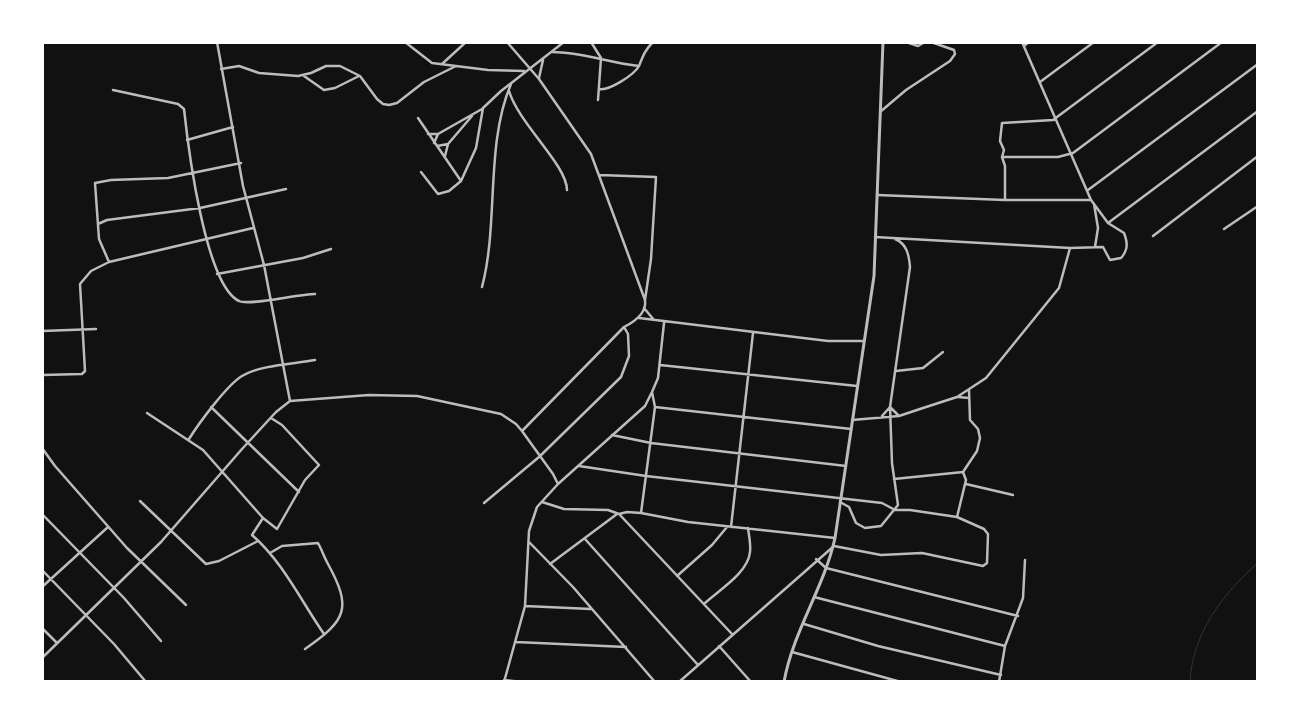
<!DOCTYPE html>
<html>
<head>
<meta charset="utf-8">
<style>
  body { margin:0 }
  #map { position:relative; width:1300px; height:724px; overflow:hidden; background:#111; font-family:Figtree,sans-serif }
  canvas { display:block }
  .frame { position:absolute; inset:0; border:44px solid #fff; pointer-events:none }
</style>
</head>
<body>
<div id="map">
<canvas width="1300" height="724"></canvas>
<div class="frame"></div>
</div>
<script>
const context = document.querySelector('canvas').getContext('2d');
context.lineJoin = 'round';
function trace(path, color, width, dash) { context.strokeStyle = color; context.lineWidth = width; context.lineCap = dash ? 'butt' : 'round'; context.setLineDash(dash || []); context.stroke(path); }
trace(new Path2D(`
  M1190,682c2,-48 33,-89 68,-119`), '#333', 1);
trace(new Path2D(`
  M217,42l26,144 21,79 26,136
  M405,42l27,21 56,7 36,1
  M591,42l10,16 -3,42
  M906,42l12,4 7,-4
  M1024,46l5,-4
  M552,52c30,0 57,11 87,14
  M442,64l24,-22
  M221,69l18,-3 20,7 39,3 13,-3 15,-7h14l20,10 17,23 6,5 6,1 8,-2 27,-21 32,-16
  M304,76l20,14 11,-2 24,-12
  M539,78l4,-18
  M1040,82l54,-40
  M599,89c10,2 35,-14 40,-23 4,-10 6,-16 14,-24
  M113,90l65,14 6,5c4,37 21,176 55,192 9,5 60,-7 76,-7
  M509,91c10,33 58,74 58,99
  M880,112l26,-22 44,-29 5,-7 -1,-4 -23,-8
  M418,118l43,63
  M428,134h10l44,-25
  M187,140l46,-13
  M434,143l4,-9
  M437,146l11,-2
  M445,156l3,-12 24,-28
  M1002,157h56l15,-4 149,-111
  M421,172l17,22 11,-3 12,-10 15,-33 7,-40 18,-17 63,-49
  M599,175l57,2 -5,82 -6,41
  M1088,190l170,-126
  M877,195l128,5h85
  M1005,200v-34l-3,-9 2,-7 -4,-9 2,-18 51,-3 105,-78
  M1094,204l4,24 -3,19
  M1108,223l150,-112
  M98,224l9,-4 93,-12 86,-19
  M1224,229l34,-23
  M1153,236l105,-80
  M875,237l195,11 33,-1 7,13 11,-2c7,-8 7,-15 3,-25l-16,-10 -17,-23 -69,-158
  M109,262l-10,-23 -4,-56 16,-3 57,-2 73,-15
  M217,274l86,-16 28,-9
  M482,287c17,-64 3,-142 29,-203
  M644,308l10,12
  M639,318l189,23h36
  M42,331l54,-2
  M660,365l197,21
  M896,371l27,-3 20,-16
  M42,375l40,-1 3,-3 -5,-87 11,-13 18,-9 144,-34
  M958,397l11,1
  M211,407l88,85
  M655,407l196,22
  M147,413l56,37 60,68 14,11 28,-49 14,-15 -37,-40 -11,-7
  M882,416l8,-9 8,8
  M852,420l47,-4 24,-8 34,-11 29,-19 73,-90 11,-40
  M522,431l31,43 5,10
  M612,435l39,8 195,23
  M189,439c10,-16 38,-54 53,-63 18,-11 52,-12 73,-16
  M42,448l13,18 72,82 59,57
  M579,466l67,10 236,27 13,7h15l47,7 27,12 4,5 -1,29 -4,3 -61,-13 -41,2 -47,-9 -155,136
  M894,479l69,-7
  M966,484l47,11
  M140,501l66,63 13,-3 39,-20
  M542,502l22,7 44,1 11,4 8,-2 14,1 47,9 147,16
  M840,502l9,5 7,16 9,5 16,-2 17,-21 -6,-42 -2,-56 20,-140c-1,-12 -3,-23 -15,-28
  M484,503l55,-46 82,-80 8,-21 -1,-22 -4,-7
  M641,513l14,-106 -3,-15 6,-14 6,-55
  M42,514l82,84 37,43
  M620,515l112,119
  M957,517l9,-37 -3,-8 14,-21 3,-13 -2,-9 -8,-9 -1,-30
  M263,518l-11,17c31,27 49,66 72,99
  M731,527l22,-194
  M585,539l113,126
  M529,542l44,45 82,95
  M270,553l12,-7 36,-3c4,7 6,14 10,21 24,44 19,56 -23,85
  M816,559l10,9 192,48
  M550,564l67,-50
  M42,570l72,74 32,38
  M677,576l35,-31 15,-18
  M42,587l66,-60
  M814,597l191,49
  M704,604c15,-14 44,-31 46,-52 1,-8 -1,-16 -2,-24
  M525,606l66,3
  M804,624l74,22 123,29
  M42,628l15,15
  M516,642l110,5
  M719,646l32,36
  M792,652l109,30
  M42,658l119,-116 81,-93 34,-37 14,-11 79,-6 48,1 84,18 15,10 6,7 102,-104c10,-5 23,-13 21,-27l-54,-146 -52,-75 -32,-37
  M504,680l18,2
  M42,681l1,1
  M504,682l21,-76 4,-75 8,-24 21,-23 87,-78 7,-14
  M999,682l6,-36 18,-48 2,-38`), '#bcbcbc', 2.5);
trace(new Path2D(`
  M784,682c9,-51 40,-94 51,-144l39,-262 9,-234`), '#bcbcbc', 3);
</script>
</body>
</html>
